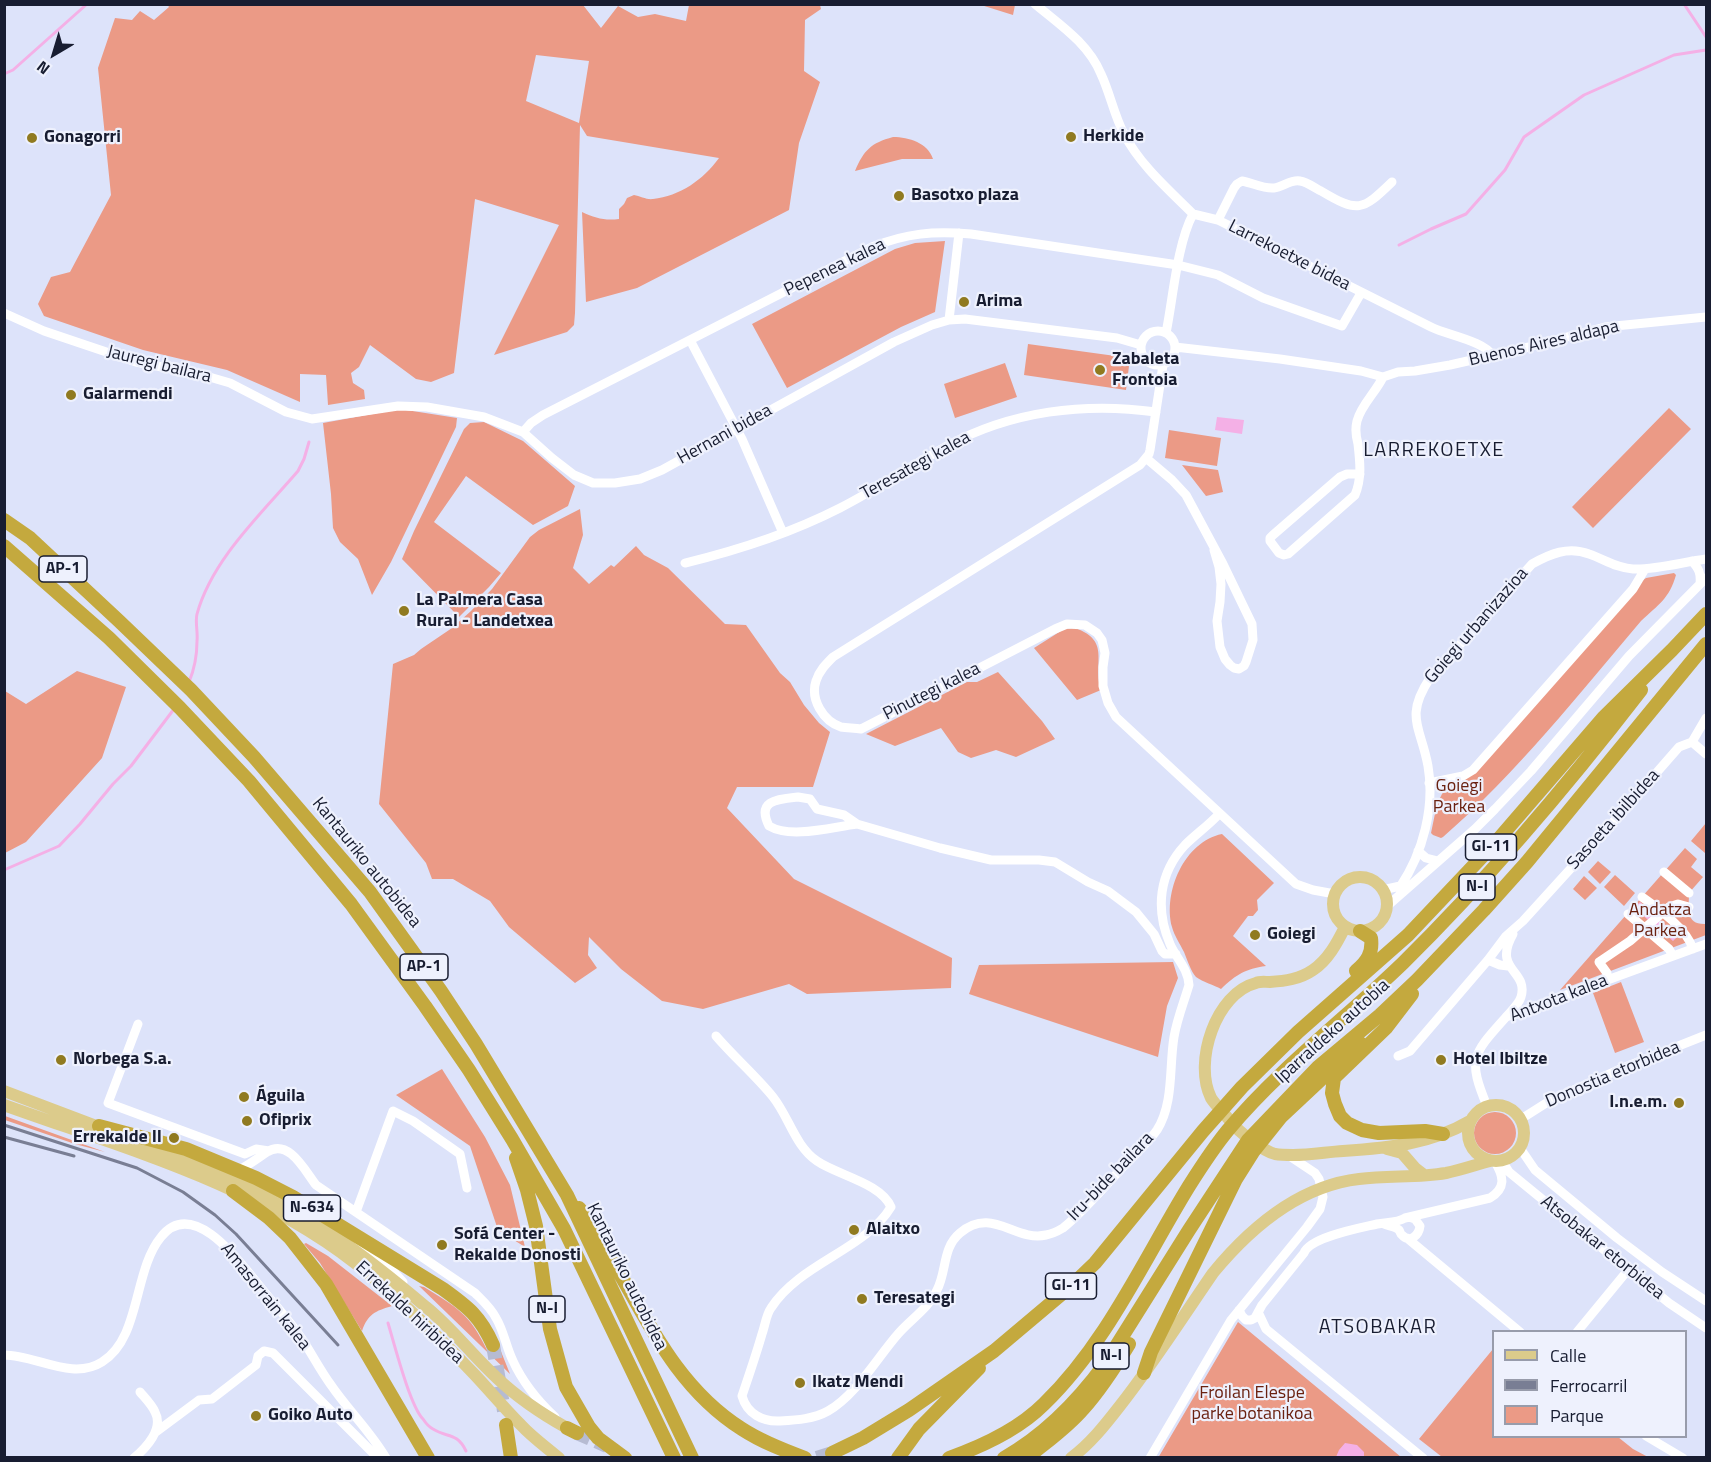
<!DOCTYPE html>
<html>
<head>
<meta charset="utf-8">
<style>
  body { margin:0 }
  #map { position:relative; width:1711px; height:1462px; overflow:hidden; background:#dde3fa; font-family:"Titillium Web",sans-serif }
  canvas { display:block }
  .frame { position:absolute; inset:0; border:6px solid #181d31; pointer-events:none }
  .legend { position:absolute; left:1492px; top:1330px; width:195px; height:108px; box-sizing:border-box; background:#eef1fd; border:2px solid #989cab; margin:0; padding:8px 10px; list-style:none; font-size:18px; color:#181d31 }
  .legend li { display:flex; align-items:center; gap:12px; height:30px }
  .legend b { width:30px; border:2px solid #989cab }
  .north { position:absolute; left:24px; top:24px; width:60px; height:60px; -webkit-text-stroke:4px #eef1fd; paint-order:stroke; rotate:218deg; font-size:16px; font-weight:700; line-height:24px; text-align:center; color:#181d31 }
  .north::after { content:''; display:block; margin:auto; width:21px; height:27px; background:#181d31; clip-path:polygon(50% 0,100% 100%,50% 72%,0 100%) }
</style>
</head>
<body>
<div id="map">
<canvas width="1711" height="1462"></canvas>
<div class="frame"></div>
<ul class="legend">
<li><b style="height:8px;background:#dccb8b"></b>Calle</li>
<li><b style="height:8px;background:#797e94"></b>Ferrocarril</li>
<li><b style="height:16px;background:#eb9a86"></b>Parque</li>
</ul>
<div class="north">N</div>
</div>
<script>
const context = document.querySelector('canvas').getContext('2d');
context.lineJoin = 'round';
function fillPath(path, color) { context.fillStyle = color; context.fill(path, 'evenodd'); }
function trace(path, color, width, dash) { context.strokeStyle = color; context.lineWidth = width; context.lineCap = dash ? 'butt' : 'round'; context.setLineDash(dash || []); context.stroke(path); }
function drawText(font, color, halo, rows, align = 'center') {
  context.font = font + ' "Titillium Web",sans-serif'; context.lineWidth = 4.5; context.setLineDash([]); context.textBaseline = 'middle'; context.strokeStyle = halo; context.fillStyle = color; for (const [text, x, y, turn = 0] of rows) {
    context.save(); context.translate(x, y); context.rotate((+turn || 0) * Math.PI / 180); context.textAlign = isNaN(turn) ? turn : align; if (halo) context.strokeText(text, 0, 0); context.fillText(text, 0, 0); context.restore();
  }
}
fillPath(new Path2D(`
  M167,4l416,1 18,23 17,-22 20,11 17,-3 31,7 3,-16h131l1,4 -16,11 -1,51 16,11 -21,61 -10,67 -152,78 -51,14 -4,-90c13,6 23,9 37,7v-10l5,-5 3,-6 7,-3c6,1 13,5 19,4 27,-3 50,-19 66,-41l-132,-22 -7,-11 -5,188 -1,12 -7,7 -73,23 65,-130 -84,-26 -21,174 -23,9 -15,-3 -46,-34 -11,22 -8,6 2,10 11,7 1,9 -37,6 -2,-30 -26,-1v28l-73,-32 -84,-20 -99,-34 -6,-12 13,-27 19,-5 41,-77 -13,-127 17,-50 17,2 8,-9 14,9 15,-13zM536,55l53,6 -10,62 -53,-22z
  M981,5l34,-1v1l-2,10z
  M893,137c16,0 35,6 40,22h-31l-47,12c9,-21 16,-28 38,-34z
  M945,241l-10,71 -34,15 -114,61 -35,-64 143,-75 20,-6z
  M1028,344l102,14 -4,32 -102,-15z
  M1005,363l12,34 -62,21 -11,-34z
  M1669,408l22,21 -98,99 -21,-21z
  M400,409l57,9 -1,9 -65,135 -19,33 -14,-36 -18,-17 -7,-14 -2,-34 -8,-71z
  M484,422l39,19 52,45 -7,20 -35,19 -67,-49 -32,46 67,51 -12,14 -30,30 -57,-58 12,-28 50,-102 6,-6z
  M1169,430l52,8 -4,28 -52,-8z
  M1182,465l36,5 5,22 -17,4z
  M580,509l3,26 -10,33 16,16 22,-19 3,2 22,-21 8,9 24,13 57,56 21,1 34,48 10,9 14,23 15,18 11,9 -17,55h-76l-10,21 67,71 158,79 -1,30 -144,6 -18,-10 -86,25 -41,-8 -41,-32 -32,-32 -1,18 9,13 -22,15 -66,-56 -19,-26 -37,-22h-21l-6,-16 -47,-59 14,-140 21,-9 7,-6 31,-21 19,-17 21,-22 38,-52 9,-7z
  M1674,573l2,2c-7,24 -17,29 -35,46 -63,74 -124,152 -198,216l-2,1 -8,-3 -2,-2 6,-29 12,-24 15,-2 178,-197 4,-3z
  M1075,628c37,13 17,35 26,62l-24,10 -43,-52 30,-19z
  M77,671l49,16 -24,71 -76,84 -21,11v-162l21,13z
  M998,672l44,49 13,18 -39,18 -20,-7 -25,8 -13,-6 -17,-24 -46,18 -29,-12 101,-52h10z
  M1706,823v28l-1,2 -14,-12z
  M1222,834l52,49 -17,17 1,10 -5,6h-5l-15,20 33,30c-21,3 -29,8 -45,23 -7,-4 -18,-7 -25,-12 -5,-5 -9,-18 -12,-25 -4,-8 -10,-17 -12,-25 -9,-35 12,-85 50,-93z
  M1685,848l12,11 -6,8 12,10 -14,16c0,15 -4,32 17,31v11l-146,55z
  M1598,861l13,11 -11,12 -12,-12z
  M1615,875l20,18 -11,13 -20,-19z
  M1584,876l13,12 -12,12 -12,-11z
  M1173,962l5,16 -11,28 -9,51 -189,-63 10,-29z
  M1621,982l23,60 -29,11 -22,-60z
  M442,1069l43,68 25,48 15,62 -27,-17 -28,-84 -74,-51z
  M1474 1133a21 21 0 1 1 42 0a21 21 0 1 1-42 0Z
  M4,1116h1l100,36 -30,-8 -70,-24z
  M306,1243l22,13 64,50c-17,5 -24,8 -30,25l-42,-68 -16,-19z
  M419,1286l5,1c34,21 46,27 64,65l12,-3 10,25z
  M1238,1322l163,135 -243,1z
  M1493,1349l1,87 124,1 15,12 15,8h-206l-23,-18z`), '#eb9a86');
fillPath(new Path2D(`
  M1217,417l27,3 -2,14 -27,-4z
  M1640,902l38,34 -5,5 -39,-33z
  M1345,1443l12,2 7,7v5h-28l3,-7z`), '#f4b0e6');
trace(new Path2D(`
  M1684,4l22,33
  M4,74l9,-4 74,-66
  M1399,245l32,-16 35,-15 39,-44 19,-33 60,-42 90,-40 32,-5
  M189,682c5,-12 8,-27 8,-41 1,-9 -2,-19 0,-27 15,-55 65,-101 101,-143l6,-12 5,-17
  M4,870l55,-24 21,-22 33,-40 18,-18 43,-57
  M388,1323c6,20 22,83 35,96 2,3 6,8 10,10 14,9 24,3 33,22`), '#f4b0e6', 3);
trace(new Path2D(`
  M493,1345l11,66
  M577,1433l30,13
  M817,1458l15,-5`), '#b6bbd2', 14, [14, 7]);
trace(new Path2D(`
  M1035,4c25,21 53,39 66,70 9,19 13,41 23,60 16,31 45,56 69,80
  M1193,214l25,6c71,36 142,72 213,107 16,8 53,14 61,28
  M1218,220l16,-32 3,-4 5,-3c11,2 21,8 32,7 9,-1 17,-9 26,-7 7,1 15,7 21,10 37,22 41,20 71,-9
  M4,313l40,18 92,31 63,12 31,9 56,29 26,7 86,-13 29,1 57,10 39,15 29,26 22,17 19,8h22l25,-4 22,-9 232,-128 38,-17 17,-5 16,-1 152,19 24,7
  M949,320l10,-87
  M1141 348a17 17 0 1 1 34 0a17 17 0 1 1-34 0Z
  M1166,333c7,-34 11,-89 27,-119
  M690,340l52,99 41,94
  M1175,347l105,12 81,12 22,6 15,-5 17,-1 35,-6 79,-18 76,-20 101,-10
  M1163,365l-13,85 -1,4 -9,11 -307,192c-7,7 -14,14 -17,24 -6,18 7,40 25,46 6,1 13,1 20,2l194,-100 12,-5 18,1 12,8 5,7 3,13 -2,14v19l5,17 8,14 180,167 17,6 22,4
  M523,432l8,-9 12,-8 329,-168c35,-14 61,-16 99,-13l207,31 40,10 45,23 79,28 19,-33
  M1146,458l26,22 14,15 37,69 29,60 1,16 -7,22 -2,4 -5,3 -5,-1 -4,-3 -5,-6 -5,-12 -3,-26 3,-19 1,-18 -2,-17 -5,-17
  M1360,474h-13l-7,3 -67,58 -3,3v3l9,12 5,2 4,-1 67,-59c7,-17 5,-33 3,-51 -2,-7 -3,-15 -1,-23 4,-16 19,-29 26,-44
  M1692,561c7,8 9,12 8,23
  M685,563c54,-13 106,-30 155,-55 37,-19 71,-42 107,-62 64,-35 138,-44 209,-34
  M1692,742l14,12
  M1429,783l34,-7 10,-6 160,-181 12,-20
  M798,797l12,2 7,10 27,6 13,9c-25,3 -66,15 -88,2 -13,-26 9,-27 29,-29z
  M857,824l83,24 51,12h48l16,2 33,20 20,9 28,21 18,22 8,17 3,3h11
  M1418,851l8,7 12,3
  M1664,872l25,21
  M1400,887c23,-34 35,-80 28,-121 -7,-39 -24,-49 2,-88l102,-114c18,-10 36,-18 57,-10 15,5 27,14 44,15 23,1 50,-7 73,-10
  M1382,890l23,-5
  M1642,897c17,12 45,32 51,52
  M1386,907l89,-78 20,-20 36,-38 98,-115 77,-78
  M1628,914l41,35 4,7
  M1488,960l12,5 8,1
  M1607,973l-8,-11 31,-21 39,-34 9,-3 11,3
  M1506,1017c5,-6 13,-13 15,-20 8,-27 -29,-26 -8,-63
  M138,1024l-30,79 137,51 11,-5 13,2
  M716,1036c18,21 40,40 57,61 16,20 22,49 44,64 20,14 64,22 74,46 -26,43 -91,56 -120,101 -5,7 -6,18 -9,26 -6,21 -13,41 -20,62 5,18 21,26 38,25 17,-1 34,-2 48,-10 28,-16 49,-53 70,-77 13,-15 31,-26 39,-44 10,-19 5,-42 23,-57 32,-27 55,9 86,2 6,-1 12,-4 17,-7 22,-18 41,-41 60,-61 11,-12 25,-24 34,-37 17,-27 12,-63 17,-93 3,-18 10,-35 15,-52 -1,-17 -13,-27 -19,-41 -15,-35 -11,-71 15,-99 11,-11 24,-20 34,-31
  M1398,1056l12,-5 78,-91 18,-24 17,-15 100,-110 56,-64 13,-5 14,-24
  M1487,1106c-20,-48 -14,-52 19,-89l200,-73
  M1521,1119l30,-19 67,-30 88,-35
  M1520,1148l15,22 82,68 45,34 44,29
  M1502,1161l7,11 160,131 37,25
  M242,1172l-3,-2c10,-5 19,-12 28,-18 22,-14 38,19 49,33l159,108c8,8 16,15 21,25 8,13 10,29 17,43 10,22 25,40 42,56
  M356,1212l37,-101 20,10 47,33 7,34
  M1384,1224c4,2 12,3 15,6 1,1 1,4 3,5 8,9 17,0 18,-9l-5,-7 -6,-2
  M1407,1238l113,94
  M353,1241l40,30 10,11
  M1239,1310l3,6 4,4h5l4,-2 7,-13 42,-52c6,-16 56,-25 73,-29 9,-2 20,-1 28,-6l85,-20c16,-10 14,-21 5,-36
  M1258,1312l8,17 157,129
  M1577,1332l51,-62
  M4,1355c32,0 68,26 98,7 39,-24 31,-91 59,-125 33,-42 82,29 101,52 13,16 28,32 40,50 10,15 18,31 29,46 17,25 40,47 55,73
  M156,1432l43,-32 13,-1 44,-34 2,-9 6,-5 9,2 105,105
  M1646,1436l37,22
  M134,1458c12,-10 30,-29 21,-46 -3,-7 -10,-14 -15,-20
  M1150,1458l81,-138 76,-93 13,-18 3,-12 -4,-18 -4,-6 -27,-18`), '#fff', 9);
trace(new Path2D(`
  M1333 904a27 27 0 1 1 54 0a27 27 0 1 1-54 0Z
  M1345,927c-8,16 -17,33 -32,43 -13,9 -28,11 -43,12 -5,0 -10,-1 -14,1 -40,10 -63,79 -45,115 5,8 14,16 20,24 8,10 32,29 44,32 6,1 13,1 18,1 17,0 34,-3 50,-4 45,-3 88,-7 127,-30
  M4,1091l103,39
  M1468 1133a28 28 0 1 1 56 0a28 28 0 1 1-56 0Z
  M4,1105c119,43 250,79 351,158 44,34 82,72 120,112 15,16 30,34 46,50 11,12 25,22 38,33
  M131,1140c35,13 69,24 103,39 71,31 133,78 192,128 26,21 46,48 71,71 21,20 45,36 70,50
  M1387,1149l15,4 13,15 9,7
  M1071,1458c19,-14 34,-33 48,-51 34,-43 63,-89 94,-134 37,-45 86,-87 146,-94 29,-4 58,-1 87,-6 15,-3 29,-8 44,-12`), '#dccb8b', 12);
trace(new Path2D(`
  M4,520l26,18 89,83 72,69 63,67 116,135 71,99 35,53 91,151 125,263
  M4,546l105,92 71,70 69,73 102,123 74,102 44,64 43,69 52,90 110,229
  M1356,971c11,-9 17,-18 15,-33l-11,-7
  M1412,994l-26,34 -52,50 -2,15 3,11 5,12 7,7 15,7 17,3 46,-2 18,3
  M99,1126l87,23 70,29 37,19 150,92c25,18 37,27 50,56
  M516,1158l11,32 9,36 14,103 16,58 23,40 9,11 27,20
  M233,1191l36,27 21,20 36,46 102,174
  M579,1208l10,12c13,23 26,45 39,68 30,54 60,107 114,141 20,13 41,21 63,29
  M1144,1373l7,-21 85,-173 17,-27 28,-35 79,-74
  M506,1425l5,33
  M567,1428l10,5
  M832,1453l31,-15 46,-28 85,-59 76,-64 25,-24 108,-132 39,-44 56,-55 110,-97 88,-93 107,-124 69,-68 34,-36
  M898,1458l21,-29 60,-61
  M949,1458c34,-12 69,-28 95,-54 63,-61 100,-145 145,-218 12,-19 25,-39 39,-56 52,-62 117,-111 175,-167 86,-85 164,-177 238,-273
  M1004,1458c41,-23 73,-56 101,-94l84,-134 59,-90 70,-73 62,-52 37,-35 67,-70 43,-48 179,-218
  M1027,1458c19,-16 40,-30 56,-49 18,-20 32,-42 46,-65`), '#c4a93e', 14);
trace(new Path2D(`
  M4,1125l133,43 46,24 32,23 21,19 102,111
  M4,1137l70,19`), '#797e94', 3);
for (const [x, y, r, color] of [
  [1071,137,6,"#907a20"],
  [32,138,6,"#907a20"],
  [899,196,6,"#907a20"],
  [964,302,6,"#907a20"],
  [1100,370,6,"#907a20"],
  [71,395,6,"#907a20"],
  [404,611,6,"#907a20"],
  [1255,935,6,"#907a20"],
  [61,1060,6,"#907a20"],
  [1441,1060,6,"#907a20"],
  [244,1097,6,"#907a20"],
  [1679,1103,6,"#907a20"],
  [247,1121,6,"#907a20"],
  [174,1138,6,"#907a20"],
  [854,1230,6,"#907a20"],
  [442,1245,6,"#907a20"],
  [862,1299,6,"#907a20"],
  [800,1383,6,"#907a20"],
  [256,1416,6,"#907a20"]
]) { const dot = new Path2D(); dot.arc(x, y, r, 0, 2 * Math.PI); context.fillStyle = color; context.fill(dot); trace(dot, '#eef1fd', 2); }
for (const [x, y, w] of [
  [63,569,48],
  [1491,847,51],
  [1477,887,36],
  [424,967,48],
  [312,1208,57],
  [1071,1286,51],
  [547,1309,36],
  [1111,1356,36]
]) { const box = new Path2D(); box.roundRect(x - w / 2, y - 13, w, 26, 4.5); context.fillStyle = '#eef1fd'; context.fill(box); trace(box, '#181d31', 1.5); }
drawText('bold 16px', '#181d31', null, [
  ["AP-1",63,569],
  ["GI-11",1491,847],
  ["N-I",1477,887],
  ["AP-1",424,967],
  ["N-634",312,1208],
  ["GI-11",1071,1286],
  ["N-I",547,1309],
  ["N-I",1111,1356]
]);
drawText('bold 18px', '#181d31', '#eef1fd', [
  ["Herkide",1083,137],
  ["Gonagorri",44,138],
  ["Basotxo plaza",911,196],
  ["Arima",976,302],
  ["Zabaleta",1112,360],
  ["Frontoia",1112,381],
  ["Galarmendi",83,395],
  ["La Palmera Casa",416,601],
  ["Rural - Landetxea",416,622],
  ["Goiegi",1267,935],
  ["Norbega S.a.",73,1060],
  ["Hotel Ibiltze",1453,1060],
  ["Águila",256,1097],
  ["I.n.e.m.",1667,1103,"right"],
  ["Ofiprix",259,1121],
  ["Errekalde II",162,1138,"right"],
  ["Alaitxo",866,1230],
  ["Sofá Center -",454,1235],
  ["Rekalde Donosti",454,1256],
  ["Teresategi",874,1299],
  ["Ikatz Mendi",812,1383],
  ["Goiko Auto",268,1416]
], 'left');
drawText('18px', '#181d31', '#eef1fd', [
  ["Larrekoetxe bidea",1289,256,27],
  ["Pepenea kalea",835,268,-26],
  ["Buenos Aires aldapa",1544,344,-13],
  ["Jauregi bailara",159,365,14],
  ["Hernani bidea",725,435,-29],
  ["Teresategi kalea",916,466,-29],
  ["Goiegi urbanizazioa",1477,626,-49],
  ["Pinutegi kalea",932,692,-27],
  ["Sasoeta ibilbidea",1614,820,-48],
  ["Kantauriko autobidea",366,863,51],
  ["Antxota kalea",1559,999,-21],
  ["Iparraldeko autobia",1333,1032,-42],
  ["Donostia etorbidea",1613,1075,-23],
  ["Iru-bide bailara",1111,1177,-46],
  ["Atsobakar etorbidea",1602,1248,39],
  ["Kantauriko autobidea",626,1277,64],
  ["Amasorrain kalea",265,1297,51],
  ["Errekalde hiribidea",409,1313,43]
]);
drawText('18px', '#6a2110', '#eef1fd', [
  ["Goiegi",1459,787],
  ["Parkea",1459,808],
  ["Andatza",1660,911],
  ["Parkea",1660,932],
  ["Froilan Elespe",1252,1394],
  ["parke botanikoa",1252,1415]
]);
context.letterSpacing = '1.5px';
drawText('20px', '#181d31', '#eef1fd', [
  ["LARREKOETXE",1434,451],
  ["ATSOBAKAR",1378,1328]
]);
context.letterSpacing = '0px';
</script>
</body>
</html>
